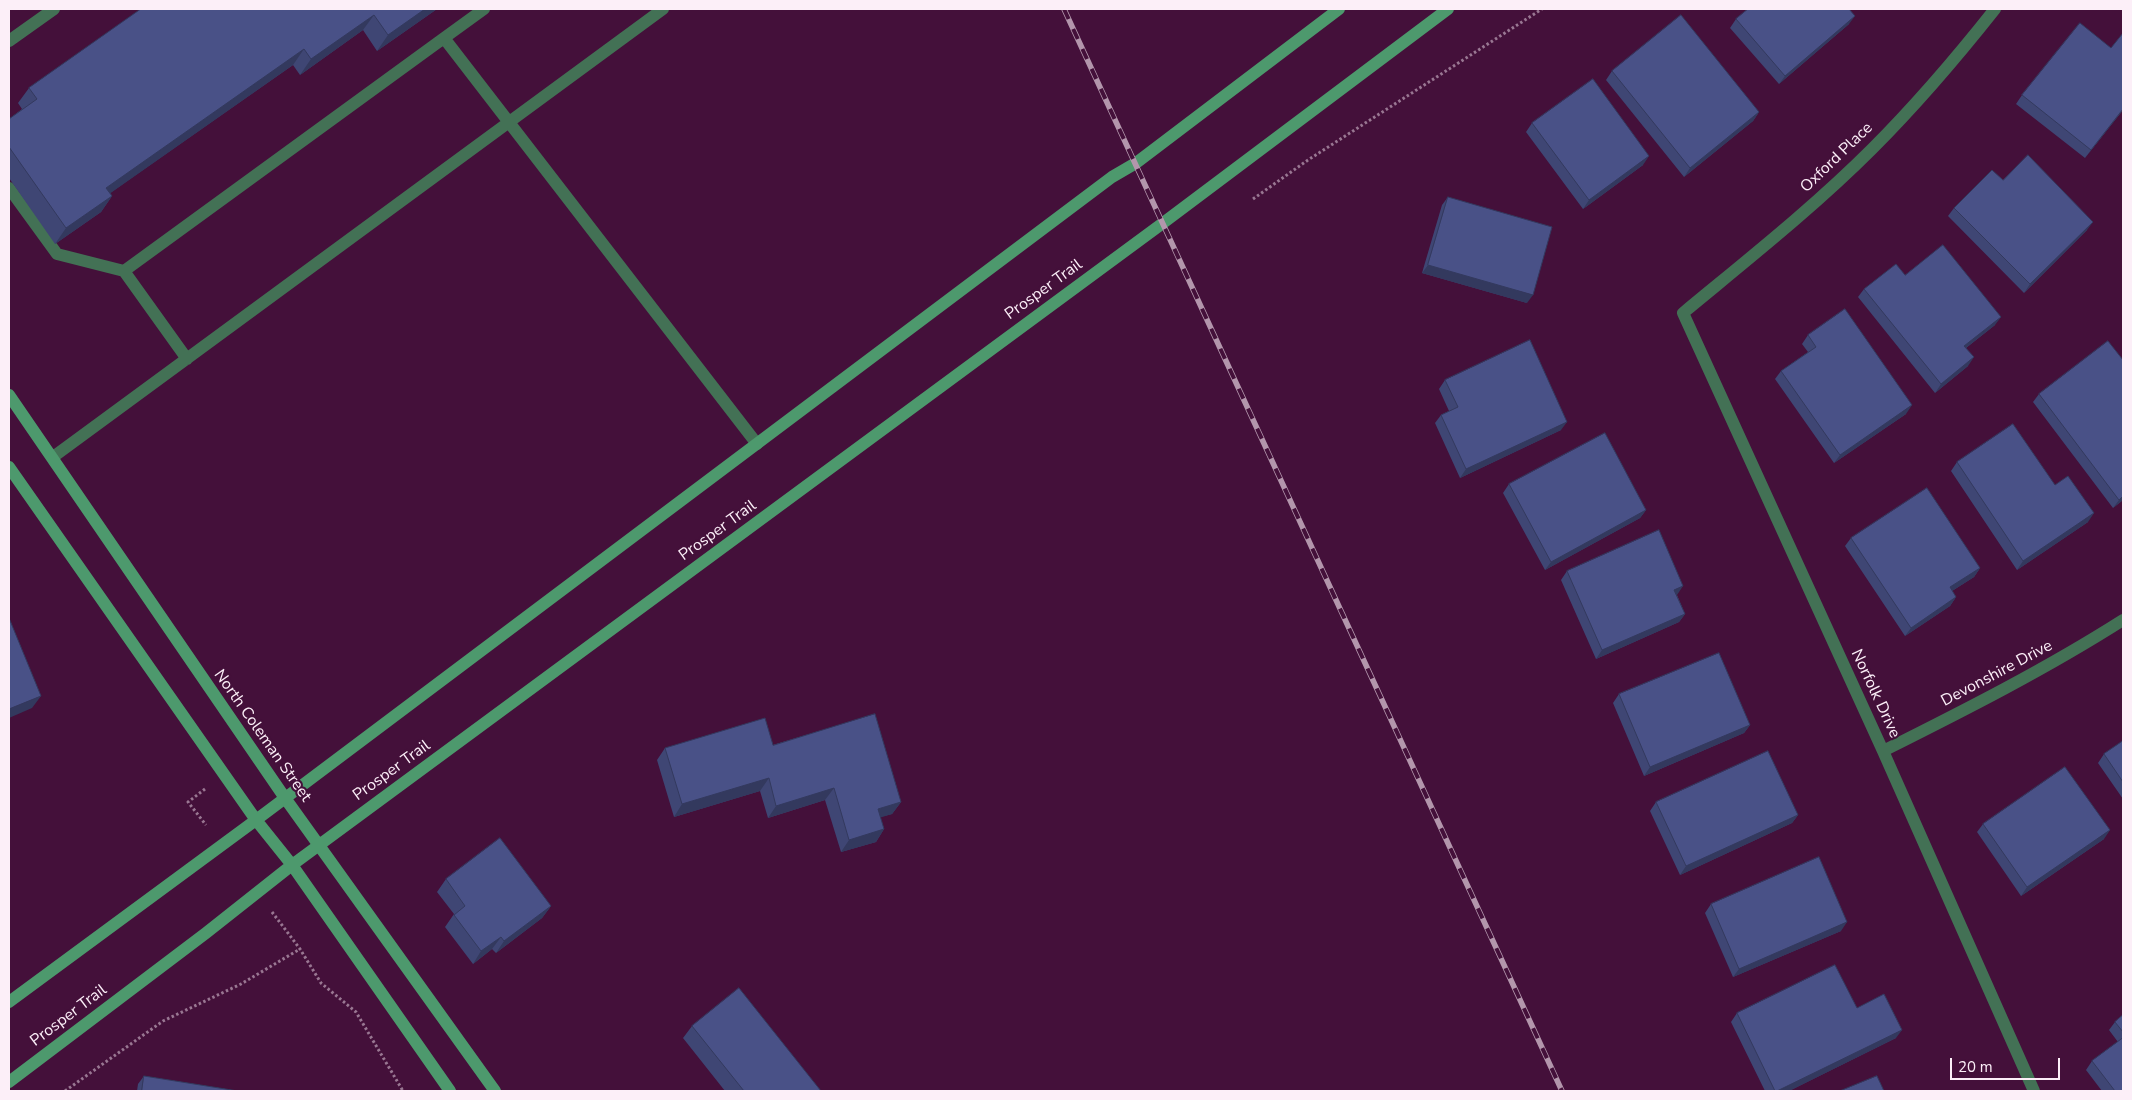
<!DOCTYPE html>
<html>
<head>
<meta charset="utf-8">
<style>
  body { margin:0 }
  #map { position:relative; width:2132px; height:1100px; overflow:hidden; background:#44103a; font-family:"Nunito Sans",sans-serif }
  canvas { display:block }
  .frame { position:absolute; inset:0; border:10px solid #fceff8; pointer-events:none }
  .scale { position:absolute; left:1950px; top:1058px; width:110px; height:22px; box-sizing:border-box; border:2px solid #fceff8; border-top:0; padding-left:6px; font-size:15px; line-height:18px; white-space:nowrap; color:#fceff8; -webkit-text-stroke:4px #44103a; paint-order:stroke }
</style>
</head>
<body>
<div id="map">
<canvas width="2132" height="1100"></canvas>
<div class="frame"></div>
<div class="scale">20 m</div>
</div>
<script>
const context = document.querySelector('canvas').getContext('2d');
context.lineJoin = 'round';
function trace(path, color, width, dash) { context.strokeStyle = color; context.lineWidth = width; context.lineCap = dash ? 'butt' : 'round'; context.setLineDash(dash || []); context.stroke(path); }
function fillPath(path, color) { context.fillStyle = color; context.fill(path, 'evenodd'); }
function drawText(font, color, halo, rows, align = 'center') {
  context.font = font + ' "Nunito Sans",sans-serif'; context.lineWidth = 4.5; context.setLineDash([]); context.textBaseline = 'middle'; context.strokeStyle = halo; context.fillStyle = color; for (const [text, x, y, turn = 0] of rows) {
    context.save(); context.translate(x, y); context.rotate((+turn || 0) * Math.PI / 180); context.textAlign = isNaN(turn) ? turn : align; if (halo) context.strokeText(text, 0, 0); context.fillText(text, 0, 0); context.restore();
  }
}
trace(new Path2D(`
  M1253,199l55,-39 234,-151
  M205,789l-17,13 18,23
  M272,912l28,37 21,34 35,29 47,79
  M65,1091l98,-70 78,-37 59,-35`), '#997792', 3, [2.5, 2.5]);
trace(new Path2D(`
  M444,38l40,-29
  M9,41l45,-32
  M9,188l48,66 67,17 63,88
  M124,271l320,-233 313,406
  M53,457l610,-448`), '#437155', 12);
trace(new Path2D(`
  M1995,9c-38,48 -79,96 -123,140 -59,59 -125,111 -189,164l200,438 151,340
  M1883,751c82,-41 163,-82 240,-131`), '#437155', 12);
trace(new Path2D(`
  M9,395l276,403 210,293
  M9,467l247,353 36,45 158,226
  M9,1002l247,-182 856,-643 24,-14 203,-154
  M9,1082l197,-149 86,-68 871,-642 285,-214`), '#4d996d', 12);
const rail = new Path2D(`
  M1064,9l498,1082`);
trace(rail, '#b396ac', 5.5);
trace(rail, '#44103a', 4, [11]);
fillPath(new Path2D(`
  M141,9h296l-60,42 -14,-21 -63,45 -7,-10 -183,128 2,3 -11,16 -46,32 -46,-66v-59l13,-10 -4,-6 11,-15z
  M1736,19l113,5 -70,60 -49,-56z
  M1612,71l147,41 -6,9 -69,56 -78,-97z
  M2022,95l101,15 -38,48 -69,-54z
  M1532,123l111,42 -60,44 -57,-77z
  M2003,180l84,50 -63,63 -76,-77 6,-8z
  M1448,197l79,106 -105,-30 20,-68z
  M1905,275l90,50 -29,23 2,18 -33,27 -77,-96 6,-8z
  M1808,335l98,79 -72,49 -59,-84 6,-8 27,-19 -6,-8z
  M1445,380l116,50 -101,48 -25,-55 6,-8 8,-4 -10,-22z
  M2039,394l84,106 -10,8 -80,-106z
  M1957,462l98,23 33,37 -71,48 -66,-99z
  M1509,484l137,26 -6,8 -95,52 -42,-77z
  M1851,538l129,30 -6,9 -22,14 4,6 -6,9 -45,30 -60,-90z
  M1567,571l110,24 8,19 -6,8 -83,37 -35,-79z
  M1619,694l131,31 -6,8 -100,43 -31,-73z
  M2123,741v58l-25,-36 6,-9z
  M773,745l128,57 -9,12 -12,3 4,12 -8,13 -35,10 -16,-52 -57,18 -8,-27 -86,26 -17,-57 8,-12z
  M1656,802l142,13 -6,8 -112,52 -30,-64z
  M1983,824l121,15 -83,57 -44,-64z
  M446,879l105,27 -9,12 -46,35 -4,-4 -19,15 -28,-37 9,-13 -17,-22z
  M1711,904l130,27 -108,46 -28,-64z
  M1857,1008l39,30 -107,53h-24l-34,-69 6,-9z
  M2123,1015v76h-21l-16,-21 6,-9 26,-19 -9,-12 6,-8z
  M692,1026l129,65h-96l-42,-53z
  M144,1076l94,15h-101l1,-7z`), '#3f4674');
fillPath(new Path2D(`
  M425,9h12l-60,42 11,-16z
  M374,15l-11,15 -63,45 11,-16z
  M1855,16l-6,8 -70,60 6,-8z
  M304,49l-11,16 -198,139 11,-16z
  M2123,109v1l-38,48 6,-8z
  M1759,112l-6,9 -69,56 6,-9z
  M1649,156l-6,9 -60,44 6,-9z
  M112,196l-11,16 -46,32 11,-16z
  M2093,222l-6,8 -63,63 6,-9z
  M1428,265l105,30 -6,8 -105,-30z
  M2001,317l-6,8 -37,29 6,-8z
  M1974,357l-6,9 -33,27 6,-9z
  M1912,405l-6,9 -72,49 6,-8z
  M1567,422l-6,8 -101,48 6,-9z
  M2123,496v4l-10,8 6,-8z
  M1646,510l-6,8 -95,52 6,-8z
  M2094,513l-6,9 -71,48 6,-9z
  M1980,568l-6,9 -30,19 6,-9z
  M1683,586l-6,9 -9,4 6,-9z
  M1956,597l-6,9 -45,30 6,-8z
  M1685,614l-6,8 -83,37 6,-9z
  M41,696l-9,12 -23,10v-9z
  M1750,725l-6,8 -100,43 6,-9z
  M769,778l-9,13 -86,26 8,-13z
  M834,788l-9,12 -57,18 8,-12z
  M901,802l-9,12 -23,7 9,-12z
  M1798,815l-6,8 -112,52 6,-9z
  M884,829l-8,13 -35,10 8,-12z
  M2110,830l-6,9 -83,57 6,-9z
  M551,906l-9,12 -46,35 8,-12z
  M1847,922l-6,9 -108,46 6,-8z
  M501,937l-9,12 -19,15 8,-13z
  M1902,1030l-6,8 -107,53h-12z`), '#33395e');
const building = new Path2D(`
  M141,9h284l-37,26 -14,-20 -63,44 -7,-10 -198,139 6,8 -46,32 -57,-81v-28l28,-20 -8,-11z
  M1748,9h101l6,7 -70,60 -49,-57z
  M1681,15l78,97 -69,56 -78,-97z
  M2080,23l31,25 12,-15v76l-32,41 -69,-55z
  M1593,79l56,77 -60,44 -57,-77z
  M2028,155l65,67 -63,62 -76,-76 38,-38 11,10z
  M1448,197l104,30 -19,68 -105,-30z
  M1943,245l58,72 -37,29 10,11 -33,27 -77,-95 32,-25 9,11z
  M1845,309l67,96 -72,50 -59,-84 35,-24 -8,-12z
  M1530,340l37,82 -101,47 -25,-54 17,-8 -13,-27z
  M2108,341l15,19v136l-4,4 -80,-106z
  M2013,424l42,61 13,-9 26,37 -71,48 -66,-99z
  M1605,433l41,77 -95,52 -42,-78z
  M1927,488l53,80 -30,19 6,10 -45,31 -60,-90z
  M1659,530l24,56 -9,4 11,24 -83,36 -35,-79z
  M9,618l32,78 -32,13z
  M1719,653l31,72 -100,42 -31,-73z
  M875,714l26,88 -23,7 6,20 -35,11 -15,-52 -58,18 -7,-28 -87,26 -17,-56 100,-30 8,27z
  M2123,741v41l-19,-28z
  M1768,751l30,64 -112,51 -30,-64z
  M2065,767l45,63 -83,57 -44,-63z
  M500,838l51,68 -47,35 -3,-4 -20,14 -27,-36 11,-9 -19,-27z
  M1819,857l28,65 -108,47 -28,-65z
  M1835,965l22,43 27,-14 18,36 -125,61h-2l-38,-78z
  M739,988l82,103h-77l-52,-65z
  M2123,1015v17l-8,-10z
  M2123,1038v53h-8l-23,-30z
  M144,1076l94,15h-96z
  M1877,1076l7,15h-44z`);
fillPath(building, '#495187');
trace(building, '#33395e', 1);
drawText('16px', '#fceff8', '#44103a', [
  ["Oxford Place",1837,158,-44],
  ["Prosper Trail",1044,290,-36],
  ["Prosper Trail",718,531,-36],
  ["Devonshire Drive",1997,674,-28],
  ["Norfolk Drive",1875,694,65],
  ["North Coleman Street",262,736,55],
  ["Prosper Trail",392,771,-36],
  ["Prosper Trail",69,1016,-37]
]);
</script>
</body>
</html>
